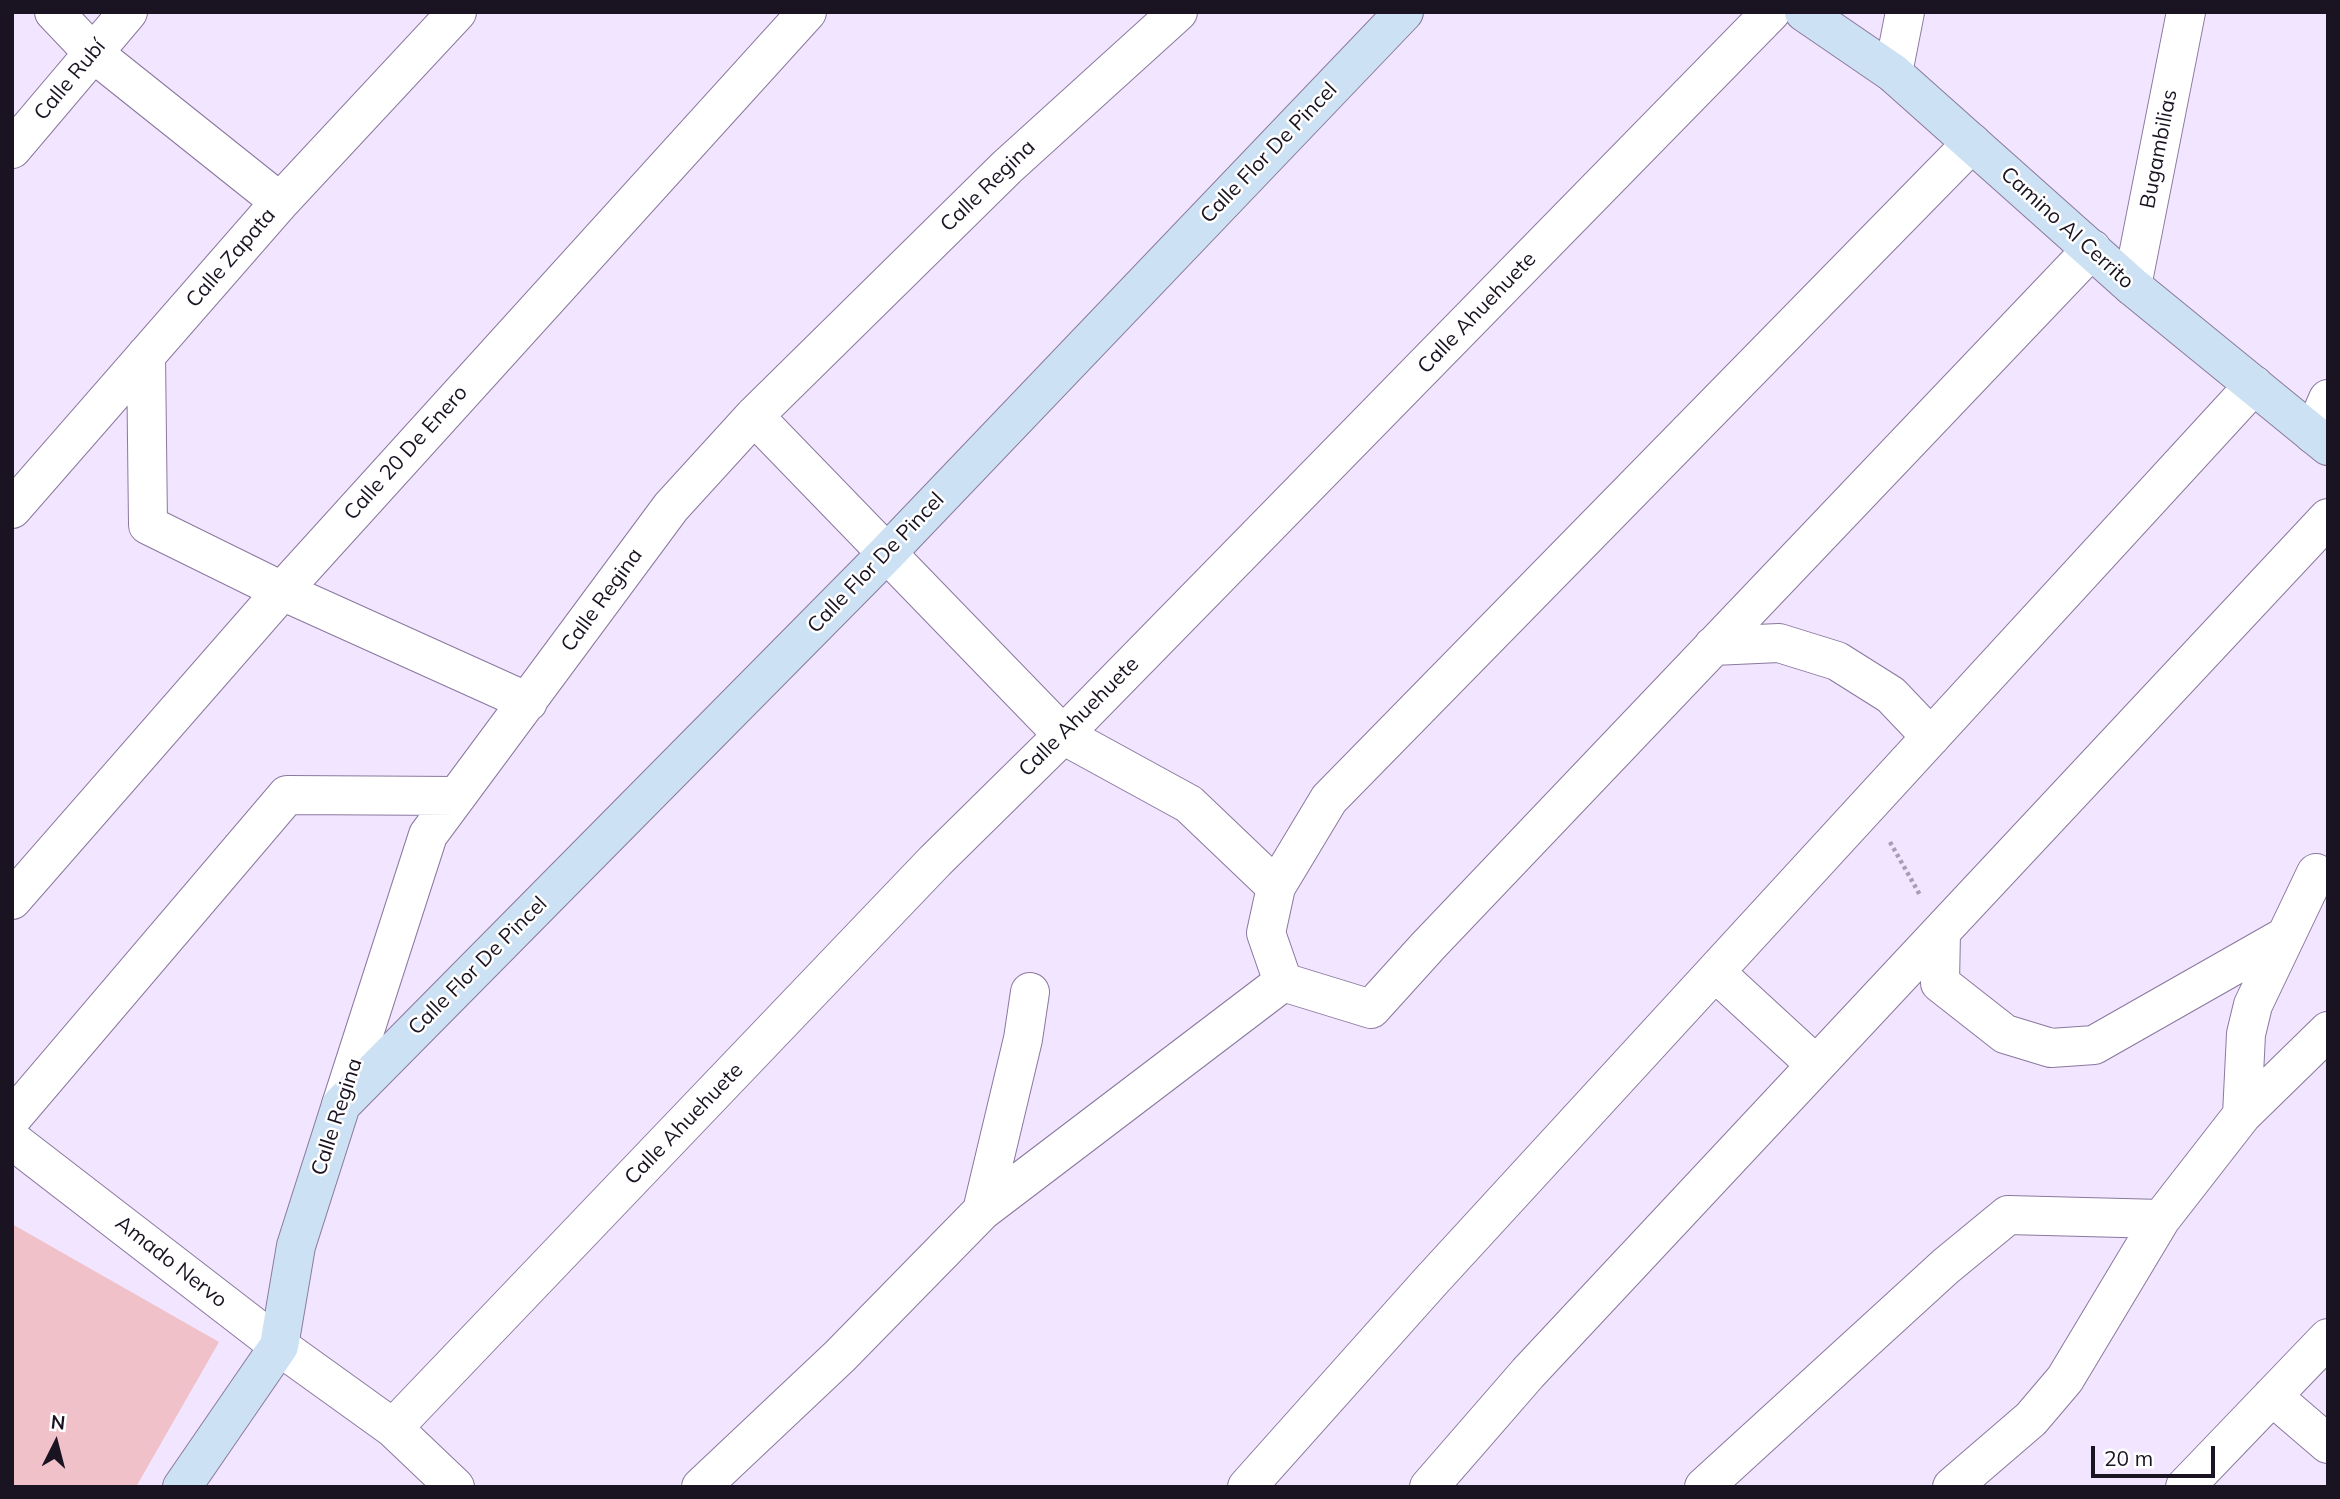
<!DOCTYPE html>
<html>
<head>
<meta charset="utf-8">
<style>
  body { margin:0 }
  #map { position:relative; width:2340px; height:1499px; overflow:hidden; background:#f1e5ff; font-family:Mulish,sans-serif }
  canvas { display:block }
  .frame { position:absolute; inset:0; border:14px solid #1a1322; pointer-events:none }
  .north { position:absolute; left:21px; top:1408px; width:70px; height:70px; -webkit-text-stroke:5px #fff; paint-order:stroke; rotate:6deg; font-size:19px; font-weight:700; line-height:28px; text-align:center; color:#1a1322 }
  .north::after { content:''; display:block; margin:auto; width:24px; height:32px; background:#1a1322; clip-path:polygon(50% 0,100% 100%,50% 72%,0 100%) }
  .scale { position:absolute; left:2091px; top:1446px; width:124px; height:32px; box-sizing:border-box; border:4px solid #1a1322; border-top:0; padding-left:9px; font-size:21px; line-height:24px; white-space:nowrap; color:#1a1322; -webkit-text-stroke:5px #fff; paint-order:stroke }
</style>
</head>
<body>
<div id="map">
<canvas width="2340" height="1499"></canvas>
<div class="frame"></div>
<div class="north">N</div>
<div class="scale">20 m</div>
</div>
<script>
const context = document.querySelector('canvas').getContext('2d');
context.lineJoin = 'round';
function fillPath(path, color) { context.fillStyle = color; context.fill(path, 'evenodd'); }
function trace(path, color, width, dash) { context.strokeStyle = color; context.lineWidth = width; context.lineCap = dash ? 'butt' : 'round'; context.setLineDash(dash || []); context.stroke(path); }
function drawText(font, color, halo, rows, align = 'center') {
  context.font = font + ' Mulish,sans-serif'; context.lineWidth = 5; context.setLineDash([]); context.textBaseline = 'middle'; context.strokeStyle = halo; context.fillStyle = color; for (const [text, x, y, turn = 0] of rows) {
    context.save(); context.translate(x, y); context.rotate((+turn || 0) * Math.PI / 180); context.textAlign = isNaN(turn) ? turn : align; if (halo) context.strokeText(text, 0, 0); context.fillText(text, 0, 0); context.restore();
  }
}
fillPath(new Path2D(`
  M12,1224l207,118 -83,145h-124z`), '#f0c1c9');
const street = new Path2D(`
  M54,12l38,40 188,150
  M1893,73l12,-61
  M12,149l116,-137
  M2132,286l54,-274
  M146,355l2,170 134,66 246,111
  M754,416l309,319 126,69 87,83
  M2313,434l15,-35
  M12,509l268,-307 177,-190
  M1713,646l66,-3 58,18 54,34 40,42
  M12,900l270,-309 525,-579
  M1941,932l-1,51 65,51 46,14 43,-3 190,-108
  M1715,972l101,93
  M1283,982l88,27 57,-63 664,-697
  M1283,982l-17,-49 10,-46 53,-88 643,-656
  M341,1105l87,-270 243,-328 83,-91 253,-249 171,-155
  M2242,1115l4,-81 7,-29 63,-132
  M12,1118l275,-323 170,1
  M12,1140l267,206 114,82 62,59
  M982,1211l41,-172 7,-47
  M2272,1396l56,48
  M393,1428l542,-567 128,-126 708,-723
  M701,1487l139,-131 142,-145 301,-229
  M1247,1487l183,-205 824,-897
  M1429,1487l99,-114 800,-855
  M1704,1487l242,-221 62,-51 153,4
  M1952,1487l79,-68 34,-40 96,-160 81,-104 86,-84
  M2185,1487l143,-149`);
const secondary = new Path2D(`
  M1804,12l89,61 239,213 196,160
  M182,1487l97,-141 17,-100 45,-141 546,-552 517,-541`);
trace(street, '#8a789e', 40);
trace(secondary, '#8a789e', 40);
trace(new Path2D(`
  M1890,842l30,53`), '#a89eb4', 4.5, [3.5, 3.5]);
trace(street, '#fff', 38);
trace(secondary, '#cce1f3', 38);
drawText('21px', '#1a1322', '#fff', [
  ["Calle Rubí",70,80,-50],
  ["Bugambilias",2159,149,-79],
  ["Calle Flor De Pincel",1269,153,-46],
  ["Calle Regina",988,186,-44],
  ["Camino Al Cerrito",2067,228,42],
  ["Calle Zapata",231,258,-49],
  ["Calle Ahuehuete",1477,313,-46],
  ["Calle 20 De Enero",406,453,-48],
  ["Calle Flor De Pincel",876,563,-46],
  ["Calle Regina",602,600,-54],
  ["Calle Ahuehuete",1079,717,-45],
  ["Calle Flor De Pincel",478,966,-45],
  ["Calle Regina",337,1117,-72],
  ["Calle Ahuehuete",684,1124,-46],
  ["Amado Nervo",171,1262,38]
]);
</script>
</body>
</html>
